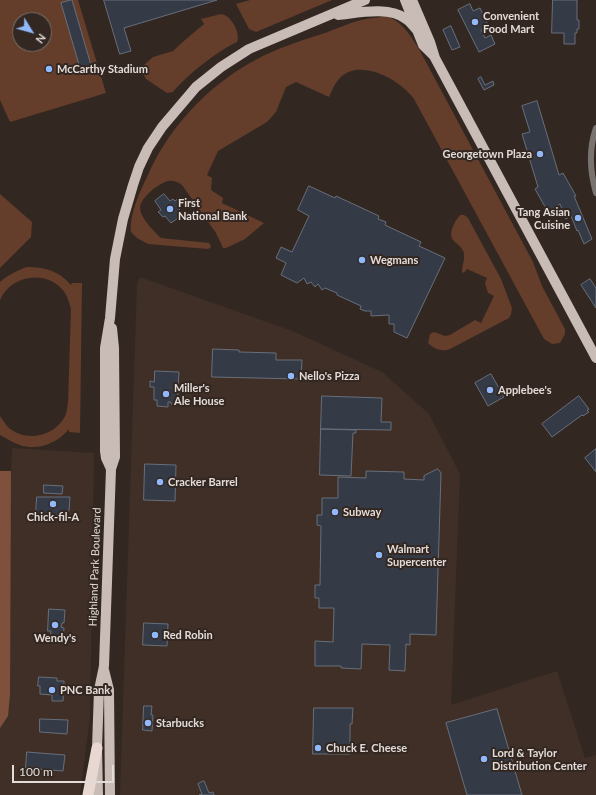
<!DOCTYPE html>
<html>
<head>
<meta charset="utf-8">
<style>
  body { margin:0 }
  #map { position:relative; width:596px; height:795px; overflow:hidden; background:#332722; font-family:Lato,sans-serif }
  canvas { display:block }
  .north { position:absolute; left:12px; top:12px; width:40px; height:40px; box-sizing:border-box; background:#332722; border:1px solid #796f6a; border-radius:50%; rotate:127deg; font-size:11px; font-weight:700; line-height:16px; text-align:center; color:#e3dbd7 }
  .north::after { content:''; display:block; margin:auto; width:14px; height:18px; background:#90b8fd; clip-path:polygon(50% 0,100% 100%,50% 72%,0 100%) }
  .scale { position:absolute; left:12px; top:765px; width:102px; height:18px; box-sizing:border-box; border:2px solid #e3dbd7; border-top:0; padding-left:5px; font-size:12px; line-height:14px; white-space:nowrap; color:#e3dbd7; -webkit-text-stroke:3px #332722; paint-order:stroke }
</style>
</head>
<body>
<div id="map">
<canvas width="596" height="795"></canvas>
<div class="north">N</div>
<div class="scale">100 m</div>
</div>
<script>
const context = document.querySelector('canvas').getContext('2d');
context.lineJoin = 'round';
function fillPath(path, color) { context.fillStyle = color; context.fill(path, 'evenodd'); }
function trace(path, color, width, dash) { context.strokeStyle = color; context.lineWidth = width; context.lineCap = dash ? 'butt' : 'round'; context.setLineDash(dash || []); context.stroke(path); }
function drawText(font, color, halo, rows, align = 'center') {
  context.font = font + ' Lato,sans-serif'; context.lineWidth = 4; context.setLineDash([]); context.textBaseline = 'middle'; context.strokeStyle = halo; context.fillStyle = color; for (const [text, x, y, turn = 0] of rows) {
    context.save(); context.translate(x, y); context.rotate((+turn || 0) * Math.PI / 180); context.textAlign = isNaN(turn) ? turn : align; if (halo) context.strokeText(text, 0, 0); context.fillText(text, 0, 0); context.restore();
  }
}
fillPath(new Path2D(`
  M140,277l155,55 87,40 47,42 31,60 -9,231 106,-34 28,87 11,-3v40h-476l17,-511z
  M12,448l82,5 -4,264 -10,78h-80v-78l4,-8z`), '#402f27');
fillPath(new Path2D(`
  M0,0h78l28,93 -96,29 -10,-22zM20,20h24v24h-24z
  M250,0h82l-76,32 -7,-3 -13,-25z
  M221,14c10,1 20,19 16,28 -21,10 -50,33 -64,50l-6,1 -21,-14 -3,-6 1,-8 9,-8 20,-6 12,-11 19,-16 -3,-5z
  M386,16c16,5 24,19 33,33l114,213 9,24 23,43v5l-5,9 -8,1 -8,-5 -130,-240c-14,-19 -51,-40 -72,-23 -6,5 -10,14 -13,21l-33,-15 -10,5 -10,25 -9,10 -49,29 -11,24 5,3 -1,12 12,8 -1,5 42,20 -19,16 -19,9h-3l-7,-15 -34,-48c-4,-3 -9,-5 -14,-4 -9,2 -28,17 -28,27 1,11 14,23 21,30l48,5 1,1 1,3 -3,2 -60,-5 -11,-6 -6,-6c-2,-16 9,-41 16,-55 23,-53 66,-97 118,-122 19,-9 40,-16 60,-22 9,-3 17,-7 26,-10 11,-4 23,-5 35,-7z
  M0,194l32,28 -1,15 -31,31z
  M460,215h4l4,3 33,61 11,29 -1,6 -2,4 -59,31c-8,3 -16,0 -22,-6l2,-9 4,-2 11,4 5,-1 25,-15 6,3 13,-27 -6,-3 -3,-10 2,-5 -20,-9 -3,4 -2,-1c0,-7 3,-12 2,-19 -2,-6 -6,-8 -10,-12 -7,-7 1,-20 6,-26z
  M27,267c18,0 32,4 44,18l1,-2h10l-2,150 -11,-1v-3c-11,14 -31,22 -49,16 -7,-2 -14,-7 -20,-10v-19c2,3 5,7 7,10 17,17 46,11 57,-8 3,-4 3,-10 4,-15l3,-94c-2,-7 -4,-16 -11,-22 -19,-17 -50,-10 -60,13v-18c8,-7 16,-11 27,-15z`), '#653d2b');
fillPath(new Path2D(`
  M0,471h11l-1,223 -2,22 -8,12z`), '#7f513d');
const building = new Path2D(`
  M72,0l19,65 -11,3 -19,-65z
  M104,0h113l-93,28 7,23 -11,3z
  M553,0h24v20h2v9h-2v4h-2v11h-11v-11h-12z
  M470,4l3,7 7,-3 9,19 -8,3 4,8 6,-3 4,9 -16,8 -21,-42z
  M451,26l9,21 -8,3 -9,-20z
  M481,77l4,8 8,-4 1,4 -10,5 -6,-11z
  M537,101l22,74 4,-2 13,23h-2l18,43 -8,5 -6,-14 -1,1 -6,-15 -5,3 -6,-15 -12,8 -13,-23 3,-2 -16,-53 8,-2 -8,-26z
  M309,186l26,12 1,-2 43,20 -1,3 8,3 -1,3 36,17 -2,4 26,12 -38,80 -13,-6v-8h-5v-9l-18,1v-5h-6l-5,-2 1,-3 -24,-11v-2l-12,-5 -3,2 -4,-6 -3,3 -4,-5 -4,2 -3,-6 -7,5 -16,-8 5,-12 -10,-5 5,-11 11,5 17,-36 -11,-6z
  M164,194l6,7 3,-2 2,2 5,-4 4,6 -6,5 2,2 -3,2 4,4 -10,7 -6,-7 -2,1 -5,-5 3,-2 -6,-9z
  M590,279l6,9v20l-15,-23z
  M213,349l26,1v2l37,1v7h26l-1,19 -89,-2z
  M155,371l24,1 -2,33 -6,-1v-2h-3v5l-11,-1v-6h-3v-13h-4v-6l4,1z
  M491,374l13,23 -16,9 -13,-23z
  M322,396l60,2 -1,24h10v8l-70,-1z
  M579,396l10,13 -2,1 2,2 -6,4 -1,-1 -30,22 -10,-13z
  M321,429l35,1v3h-3l-2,43 -31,-1z
  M596,449v23l-11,-14z
  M145,464l31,1 -1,36 -31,-1z
  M438,469l3,4 -5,162 -26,-1v11l-4,-1 -1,27 -16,-1 1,-25 -28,-1 -1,25 -20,-1v-2h-26v-25l18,1 1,-34h-15v-10h-4v-13h5l1,-59 -4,-1v-10h5v-17h16v-21l28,1v-7l38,1v7l20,1v-4z
  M44,485l19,1 -1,8 -18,-1z
  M37,497h33l-1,14 -7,4h-26z
  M49,609l16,1 -1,13h-2l-1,4 3,1 -1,11h-13l1,-8h-3z
  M144,623l24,1 -1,22 -24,-1z
  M39,677l18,1v3h7l-1,20h-11v-6l-12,-1v-8h-2z
  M144,706h8l-1,9h2l-1,16 -9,-1z
  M314,708h39l-1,16h-2v30h-37z
  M497,709l25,86h-55l-21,-72z
  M40,719l28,1 -1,14 -27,-2z
  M27,752l38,3 -2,16 -37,-3z
  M204,781l5,12 4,-1 1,3h-15l3,-1 -4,-10z`);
fillPath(building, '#353b46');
trace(building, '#676f7b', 1);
trace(new Path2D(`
  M596,128c-7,20 -6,44 0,65`), '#797370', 6);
trace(new Path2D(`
  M405,0l18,45 11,11
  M412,0l18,42 5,16 161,300
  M338,15c20,-2 51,-9 68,4 4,2 7,7 11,11
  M111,469l-5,-11 -1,-7v-103l5,-30 5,-59 8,-40 10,-34 6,-18 9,-19 14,-21 34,-40 25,-20 28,-18 116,-49
  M104,670l5,20 1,105
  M98,795l-1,-47 2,-58 5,-24 7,-197 4,-12 -1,-109 -2,-20`), '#c9bbb5', 10);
trace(new Path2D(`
  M88,795l9,-47`), '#e9d8d1', 11);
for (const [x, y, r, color] of [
  [475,22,4,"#90b8fd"],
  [49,69,4,"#90b8fd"],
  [540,154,4,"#90b8fd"],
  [170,209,4,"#90b8fd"],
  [578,218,4,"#90b8fd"],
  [362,260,4,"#90b8fd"],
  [291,376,4,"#90b8fd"],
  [490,390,4,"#90b8fd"],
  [166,394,4,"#90b8fd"],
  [160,482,4,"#90b8fd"],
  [53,504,4,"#90b8fd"],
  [335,512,4,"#90b8fd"],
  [379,555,4,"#90b8fd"],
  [55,625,4,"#90b8fd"],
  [155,635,4,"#90b8fd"],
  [52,690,4,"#90b8fd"],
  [148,723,4,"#90b8fd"],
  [318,748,4,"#90b8fd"],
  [484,759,4,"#90b8fd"]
]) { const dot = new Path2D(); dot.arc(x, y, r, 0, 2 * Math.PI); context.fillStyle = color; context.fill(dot); trace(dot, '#332722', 1.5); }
drawText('bold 11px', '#e3dbd7', '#332722', [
  ["Convenient",483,16],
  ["Food Mart",483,29],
  ["McCarthy Stadium",57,69],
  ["Georgetown Plaza",532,154,"right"],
  ["First",178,203],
  ["National Bank",178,216],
  ["Tang Asian",570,212,"right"],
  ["Cuisine",570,225,"right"],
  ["Wegmans",370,260],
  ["Nello's Pizza",299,376],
  ["Miller's",174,388],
  ["Ale House",174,401],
  ["Applebee's",498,390],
  ["Cracker Barrel",168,482],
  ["Subway",343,512],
  ["Chick-fil-A",53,517,"center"],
  ["Walmart",387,549],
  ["Supercenter",387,562],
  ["Red Robin",163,635],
  ["Wendy's",55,638,"center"],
  ["PNC Bank",60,690],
  ["Starbucks",156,723],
  ["Chuck E. Cheese",326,748],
  ["Lord & Taylor",492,753],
  ["Distribution Center",492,766]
], 'left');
drawText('11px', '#e3dbd7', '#332722', [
  ["Highland Park Boulevard",95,567,-88]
]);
</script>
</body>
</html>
